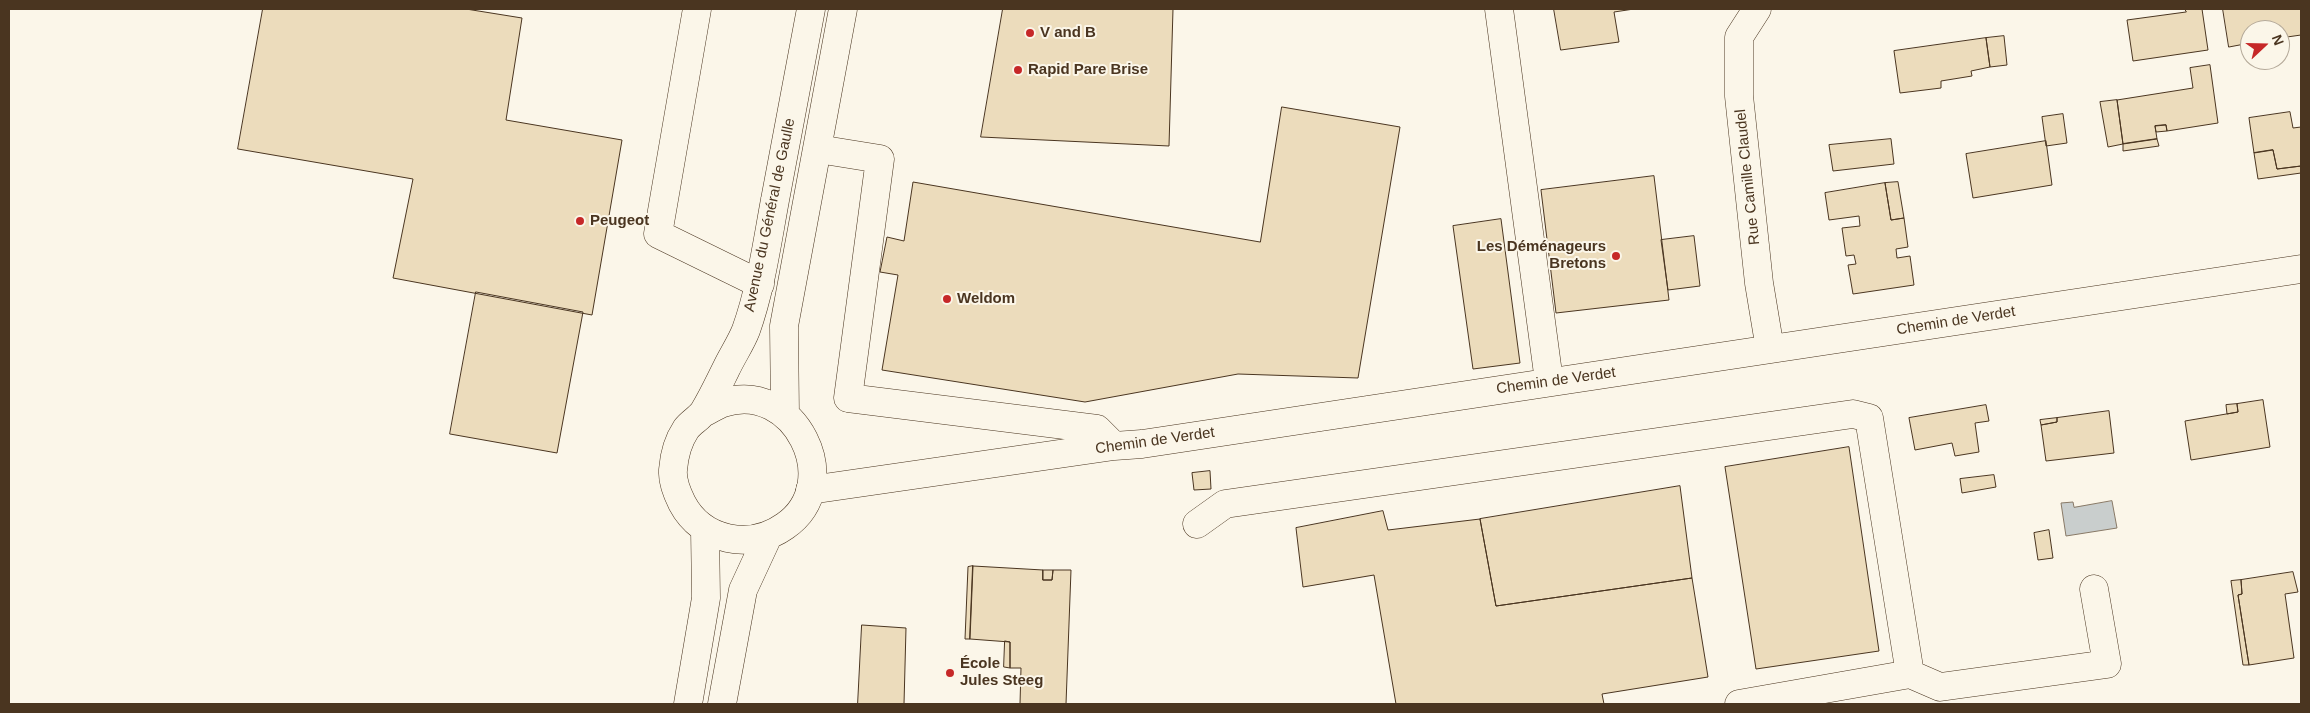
<!DOCTYPE html>
<html>
<head>
<meta charset="utf-8">
<style>
  body { margin:0 }
  #map { position:relative; width:2310px; height:713px; overflow:hidden; background:#fbf6e9; font-family:Arial,sans-serif }
  canvas { display:block }
  .frame { position:absolute; inset:0; border:10px solid #4a3520; pointer-events:none }
  .north { position:absolute; left:2240px; top:20px; width:50px; height:50px; box-sizing:border-box; background:#fbf6e9; border:1px solid #b4a999; border-radius:50%; rotate:69deg; font-size:14px; font-weight:700; line-height:20px; text-align:center; color:#4a3520 }
  .north::after { content:''; display:block; margin:auto; width:18px; height:22px; background:#c62828; clip-path:polygon(50% 0,100% 100%,50% 72%,0 100%) }
</style>
</head>
<body>
<div id="map">
<canvas width="2310" height="713"></canvas>
<div class="frame"></div>
<div class="north">N</div>
</div>
<script>
const context = document.querySelector('canvas').getContext('2d');
context.lineJoin = 'round';
function fillPath(path, color) { context.fillStyle = color; context.fill(path, 'evenodd'); }
function trace(path, color, width, dash) { context.strokeStyle = color; context.lineWidth = width; context.lineCap = dash ? 'butt' : 'round'; context.setLineDash(dash || []); context.stroke(path); }
function drawText(font, color, halo, rows, align = 'center') {
  context.font = font + ' Arial,sans-serif'; context.lineWidth = 4; context.setLineDash([]); context.textBaseline = 'middle'; context.strokeStyle = halo; context.fillStyle = color; for (const [text, x, y, turn = 0] of rows) {
    context.save(); context.translate(x, y); context.rotate((+turn || 0) * Math.PI / 180); context.textAlign = isNaN(turn) ? turn : align; if (halo) context.strokeText(text, 0, 0); context.fillText(text, 0, 0); context.restore();
  }
}
const water = new Path2D(`
  M2112,501l5,27 -51,8 -5,-33 12,-1 1,5z`);
fillPath(water, '#c9cecd');
trace(water, '#887966', 1);
const building = new Path2D(`
  M263,9h203l56,9 -16,102 116,20 -30,175 -199,-37 20,-99 -175,-30z
  M1003,9h170l-4,137 -188,-9z
  M1554,9h80l-20,3 5,30 -58,8z
  M2185,9h17l6,41 -75,11 -6,-41 59,-8z
  M2223,9h78v26l-21,3v-8h-30v13l-21,4z
  M2004,36l3,29 -17,2 -4,-29z
  M1986,38l4,29 -19,4 1,5 -31,5v7l-41,5 -6,-42z
  M2210,65l8,58 -51,8 -1,-6 -11,1 2,13 -34,5 -6,-44 76,-12 -3,-20z
  M2117,100l6,44 -15,3 -8,-45z
  M1282,107l118,20 -42,251 -120,-4 -153,28 -203,-32 16,-95 -18,-3 7,-35 17,4 9,-59 347,60z
  M2290,112l3,16 8,-1v39l-24,3 -4,-19 -19,3 -5,-35z
  M2063,114l4,29 -21,3 -4,-29z
  M2166,125l1,6 -11,1 -1,-6z
  M1891,139l3,25 -61,7 -4,-26z
  M2157,139l2,7 -36,5v-7z
  M2046,141l6,44 -79,13 -7,-44z
  M2273,150l4,19 24,-3v7l-43,6 -4,-26z
  M1654,176l15,124 -113,13 -15,-123z
  M1898,182l6,36 -13,2 -6,-37z
  M1885,183l6,37 13,-2 4,29 -12,2 1,9 13,-2 4,29 -61,9 -5,-29 8,-1 -2,-9 -8,1 -4,-28 18,-2 -1,-10 -30,4 -4,-27z
  M1501,219l19,144 -47,6 -20,-143z
  M1694,236l6,50 -32,4 -7,-50z
  M476,292l107,20 -26,141 -107,-19z
  M2263,400l7,47 -79,13 -6,-39 53,-9 -1,-8z
  M2237,404l1,8 -11,2 -1,-9z
  M1986,405l3,16 -14,2 4,29 -24,4 -3,-13 -37,7 -6,-32z
  M2109,411l5,42 -68,8 -5,-36 16,-3v-4z
  M2057,418v4l-16,3 -1,-5z
  M1849,447l30,204 -123,18 -31,-202z
  M1210,471l1,18 -17,1 -2,-17z
  M1994,475l2,12 -34,6 -2,-14z
  M1680,486l12,92 -196,28 -16,-87z
  M1383,511l5,19 92,-11 16,87 196,-28 16,99 -106,17 2,10h-208l-22,-129 -71,12 -7,-59z
  M2049,530l4,28 -15,2 -4,-27z
  M973,566l-3,73h-5l3,-72z
  M973,566l70,4v10h9l1,-10h18l-5,134h-46l1,-36h-11v-26l-40,-3z
  M1043,570h10l-1,10h-9z
  M2293,572l5,20 -13,2 9,64 -45,7 -11,-70 4,-1 -1,-14z
  M2241,580l1,14 -4,1 11,70h-6l-12,-84z
  M862,625l44,3 -2,76h-46z
  M1005,641l5,1v26l-6,-1z`);
fillPath(building, '#ecdcbc');
trace(building, '#4a3520', 1);
const minor = new Path2D(`
  M697,9l-39,225 102,50
  M1499,9l50,372
  M1757,9l-18,28v59l20,187 11,66
  M818,149l62,10 -32,239 249,31 17,17
  M810,490l304,-44 28,-2 1159,-175
  M1197,524l28,-20 628,-90 16,4 41,256 -171,30
  M1910,674l30,13 167,-23 -13,-75`);
const major = new Path2D(`
  M703,413c6,-3 13,-7 20,-10 71,-24 124,80 62,123 -35,25 -83,15 -103,-23 -5,-10 -10,-22 -9,-33 1,-14 5,-29 13,-41 5,-7 14,-11 18,-18 8,-13 15,-28 22,-42 6,-13 15,-26 20,-39 15,-42 21,-87 29,-130 12,-64 24,-128 36,-191
  M785,415l-1,-89 59,-317
  M688,704l18,-106 -1,-69
  M722,704l21,-114 25,-54`);
trace(minor, '#4a3520', 29);
trace(major, '#4a3520', 29);
trace(minor, '#fbf6e9', 28);
trace(major, '#fbf6e9', 28);
for (const [x, y, r, color] of [
  [1030,33,5,"#c62828"],
  [1018,70,5,"#c62828"],
  [580,221,5,"#c62828"],
  [1616,256,5,"#c62828"],
  [947,299,5,"#c62828"],
  [950,673,5,"#c62828"]
]) { const dot = new Path2D(); dot.arc(x, y, r, 0, 2 * Math.PI); context.fillStyle = color; context.fill(dot); trace(dot, '#fbf6e9', 2); }
drawText('bold 15px', '#4a3520', '#fbf6e9', [
  ["V and B",1040,33],
  ["Rapid Pare Brise",1028,70],
  ["Peugeot",590,221],
  ["Les Déménageurs",1606,247,"right"],
  ["Bretons",1606,264,"right"],
  ["Weldom",957,299],
  ["École",960,664],
  ["Jules Steeg",960,681]
], 'left');
drawText('15px', '#4a3520', '#fbf6e9', [
  ["Rue Camille Claudel",1748,177,-96],
  ["Avenue du Général de Gaulle",770,215,-78],
  ["Chemin de Verdet",1956,321,-9],
  ["Chemin de Verdet",1556,381,-8],
  ["Chemin de Verdet",1155,441,-8]
]);
</script>
</body>
</html>
